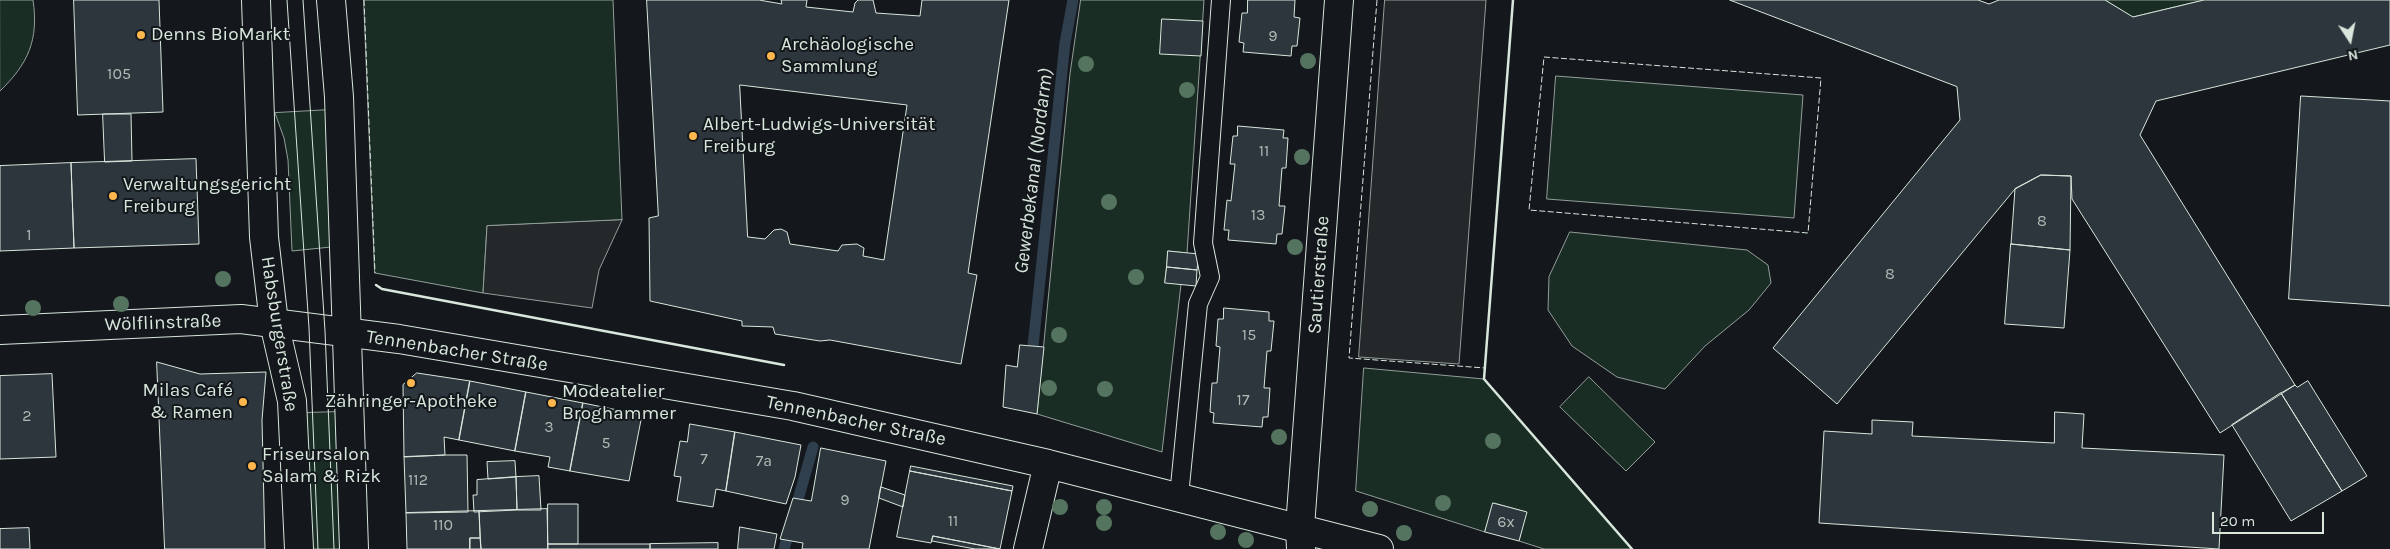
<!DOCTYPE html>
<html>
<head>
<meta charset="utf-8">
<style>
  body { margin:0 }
  #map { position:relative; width:2390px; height:549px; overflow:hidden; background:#14181c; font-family:Karla,sans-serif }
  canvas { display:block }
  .north { position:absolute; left:2325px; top:15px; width:50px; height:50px; -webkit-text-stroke:4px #14181c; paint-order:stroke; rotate:169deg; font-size:14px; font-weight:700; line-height:20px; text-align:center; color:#d8e6dc }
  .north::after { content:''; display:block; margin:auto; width:18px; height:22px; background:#d8e6dc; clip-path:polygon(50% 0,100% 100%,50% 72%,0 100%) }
  .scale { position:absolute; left:2212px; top:512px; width:112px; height:22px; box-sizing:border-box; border:2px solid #d8e6dc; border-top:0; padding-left:6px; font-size:15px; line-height:18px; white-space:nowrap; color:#d8e6dc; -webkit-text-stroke:4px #14181c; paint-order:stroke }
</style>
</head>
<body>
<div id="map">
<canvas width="2390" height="549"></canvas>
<div class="north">N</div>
<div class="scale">20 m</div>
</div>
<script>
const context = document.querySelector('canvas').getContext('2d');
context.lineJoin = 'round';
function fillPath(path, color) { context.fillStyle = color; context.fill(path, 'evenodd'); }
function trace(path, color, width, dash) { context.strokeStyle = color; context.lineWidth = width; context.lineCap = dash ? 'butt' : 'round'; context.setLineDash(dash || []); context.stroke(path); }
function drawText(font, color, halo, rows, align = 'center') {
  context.font = font + ' Karla,sans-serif'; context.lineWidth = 4; context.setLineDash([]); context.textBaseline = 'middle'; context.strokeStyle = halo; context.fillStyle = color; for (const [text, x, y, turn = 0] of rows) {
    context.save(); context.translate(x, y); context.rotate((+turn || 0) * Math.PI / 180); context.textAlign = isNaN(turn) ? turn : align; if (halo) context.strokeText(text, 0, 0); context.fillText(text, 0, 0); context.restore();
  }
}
const green = new Path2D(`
  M0,0h33c6,40 -5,64 -33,91z
  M364,0h249l9,220 -135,6 -4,67 -108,-20z
  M1081,0h123l-17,253 -19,-2 -3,31 16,2 -19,168 -125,-38 33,-340z
  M2105,0h99l-71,17z
  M1556,76l247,19 -9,123 -247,-19z
  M329,110l2,137 -39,4 -4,-91 -4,-22 -9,-25z
  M1570,232l177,18 21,15 3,18 -22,27 -44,36 -40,43 -48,-12 -45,-31 -24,-36 1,-33z
  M1364,368l120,11 148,170h-88l-25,-8 7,-29 -32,-9 -9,29 -129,-41z
  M1589,377l66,65 -29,29 -66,-64z
  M337,412l5,137h-33l-5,-136z`);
fillPath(green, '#1a2d24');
trace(green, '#939e99', 1);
const parking = new Path2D(`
  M1385,0h101l-27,364 -100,-7z
  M622,220l-23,50 -7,38 -109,-15 4,-67z`);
fillPath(parking, '#24282b');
trace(parking, '#939e99', 1);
trace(new Path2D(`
  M1033,346l32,-303 8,-43
  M784,549l29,-102`), '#2f3f4d', 11);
const building = new Path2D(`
  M74,0h85l4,112 -85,3z
  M647,0h112l23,4 -1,-4h26l-1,7 47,5 2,-9 3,-3h15l3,13 44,3 2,-16h87l-41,273 9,2 -16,89 -131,-24 -10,1 -45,-7 -2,-7 -31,-1v-5l-92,-20 -1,-83 9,-2zM740,85l167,20 -23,155 -21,-4 1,-8 -7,-4 -15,1 -4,6 -48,-7 -3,-12 -6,-3 -7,1 -9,9 -17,-2z
  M1248,0h47l-1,17 6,1 -3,28h-5l-1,10 -48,-4 1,-9 -5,-1 3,-29h5z
  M1730,0h248l11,4 10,-4h106l28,17 71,-17h186v45l-234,56 -16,34 155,250 -75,48 -148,-234 -1,-23 -30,-1 -26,14 -178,215 -64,-56 187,-228 -3,-33z
  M1162,19l41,2 -2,35 -41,-2z
  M2301,96l89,5v205l-101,-7z
  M103,114h28l1,47 -27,1z
  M1238,126l46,4 -1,8h5l-2,30h-4l-3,38h6l-3,28h-5l-1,10 -48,-4 1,-10h-5l3,-30 4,1 4,-37h-5l3,-28h4z
  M196,159l3,85 -125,4 -3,-85z
  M71,163l3,85 -74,3v-85z
  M2041,175l30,1 -1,74 -59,-6 4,-55z
  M2011,244l59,6 -6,78 -59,-4z
  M1168,251l31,3 -2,16 -30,-3z
  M1167,267l30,3 -1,16 -31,-3z
  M1224,308l45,4v9h5l-3,30h-4l-3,37h6l-2,29h-5l-1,10 -49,-4 1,-10 -4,-1 2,-29h5l3,-36 -4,-1 2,-27h5z
  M1020,345l24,2 -7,67 -34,-7 3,-42 11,2z
  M157,362l43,12 66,-2 -4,48 3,129h-100z
  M417,373l53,8 -11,59 -15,-3 1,18 -41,2 -1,-72z
  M52,374l4,83 -56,2v-83z
  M470,381l56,11 -11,59 -56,-11z
  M2308,381l59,95 -25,15 -61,-98 14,-8 2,2z
  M526,392l57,11 -13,68 -22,-4 2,-10 -35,-6z
  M2281,393l61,98 -51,30 -59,-96z
  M583,403l59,12 -13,66 -59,-10z
  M2055,412l29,2 -2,34 142,7 -5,94 -400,-26 5,-92 48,3v-14l41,2 -1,14 142,7z
  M690,424l45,8 -9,59 -10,-2 -3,18 -36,-6 4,-24 -7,-1 6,-35 7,1z
  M735,432l66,13 -6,32 -9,27 -60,-13z
  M821,448l65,13 -17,88h-67l1,-6 -23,-4 13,-41 18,3z
  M445,455h22l1,57 -62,1 -2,-56z
  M515,461l1,16 -28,2 -1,-17z
  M911,466l102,20 -1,5 -102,-20z
  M910,471l102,20 -12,58 -67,-13 -2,7 -34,-6z
  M539,476l2,34h-24l-1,-33z
  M516,477l1,33 -43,2 -1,-17h4v-15z
  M881,487l24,8 -2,12 -24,-9z
  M1493,503l34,9 -8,29 -34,-9z
  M548,504h30v40h-30z
  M547,509l1,40h-67l-2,-38z
  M479,511l1,27h-10v11h-63l-1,-36z
  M740,527l37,7 -3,15h-36z
  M29,528l1,21h-30v-20z
  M933,536l67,13h-25l-43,-8z
  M470,538h10l1,11h-11z
  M718,543v6h-68v-5z
  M548,544h102v5h-102z`);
fillPath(building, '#2c363c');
trace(building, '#d8e6dc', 1);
const service = new Path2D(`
  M1179,496l19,-192 12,-27 -7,-34 18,-243`);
const minor = new Path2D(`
  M0,330l241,-11 158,20 394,67 255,58 331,85
  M1028,549l20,-85
  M1301,549l-1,-22 39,-527`);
const primary = new Path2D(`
  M256,0l8,237 10,86 18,78 7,148
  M331,0l8,97 15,452`);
trace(service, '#d8e6dc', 20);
trace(minor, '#d8e6dc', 30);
trace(primary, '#d8e6dc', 30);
trace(service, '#14181c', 18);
trace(minor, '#14181c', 28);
trace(primary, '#14181c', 28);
trace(new Path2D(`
  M287,0l22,328 9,221
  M303,0l22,331 9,218`), '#d8e6dc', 1);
trace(new Path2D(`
  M364,0l11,273
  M1377,0l-28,358 136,10
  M1544,57l277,21 -13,155 -279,-23z`), '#d8e6dc', 1, [6, 2.5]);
trace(new Path2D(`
  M1513,0l-29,379 148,170
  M376,285l6,4 402,76`), '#d8e6dc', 2.5);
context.fillStyle = '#55745f';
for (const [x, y] of [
  [1308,61],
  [1086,64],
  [1187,90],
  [1302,157],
  [1109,202],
  [1295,247],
  [1136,277],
  [223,279],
  [121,304],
  [33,308],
  [1059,335],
  [1049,388],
  [1105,389],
  [1279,437],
  [1493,441],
  [1443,503],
  [1060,507],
  [1104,507],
  [1370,509],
  [1104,523],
  [1218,532],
  [1404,533],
  [1246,540]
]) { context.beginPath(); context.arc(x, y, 8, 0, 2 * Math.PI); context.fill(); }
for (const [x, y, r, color] of [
  [141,35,5,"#ffb74d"],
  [771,56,5,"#ffb74d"],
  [693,136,5,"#ffb74d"],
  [113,196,5,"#ffb74d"],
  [411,383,5,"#ffb74d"],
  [243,402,5,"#ffb74d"],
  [552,403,5,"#ffb74d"],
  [252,466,5,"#ffb74d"]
]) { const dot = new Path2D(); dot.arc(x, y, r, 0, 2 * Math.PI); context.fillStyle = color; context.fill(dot); trace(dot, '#14181c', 2); }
drawText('16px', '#adbab4', null, [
  ["9",1273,36],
  ["105",119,74],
  ["11",1264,151],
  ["13",1258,215],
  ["8",2042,221],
  ["1",29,235],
  ["8",1890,274],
  ["15",1249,335],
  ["17",1243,400],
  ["2",27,416],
  ["3",549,427],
  ["5",606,443],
  ["7",704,459],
  ["7a",764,461],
  ["112",418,480],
  ["9",845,500],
  ["11",953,521],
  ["6x",1506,522],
  ["110",443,525]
]);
drawText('19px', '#d8e6dc', '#14181c', [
  ["Denns BioMarkt",151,35],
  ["Archäologische",781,45],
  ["Sammlung",781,67],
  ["Albert-Ludwigs-Universität",703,125],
  ["Freiburg",703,147],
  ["Verwaltungsgericht",123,185],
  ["Freiburg",123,207],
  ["Milas Café",233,391,"right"],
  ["& Ramen",233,413,"right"],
  ["Modeatelier",562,392],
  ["Broghammer",562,414],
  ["Zähringer-Apotheke",411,402,"center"],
  ["Friseursalon",262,455],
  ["Salam & Rizk",262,477]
], 'left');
drawText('19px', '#d8e6dc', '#14181c', [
  ["Sautierstraße",1319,275,-86],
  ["Wölflinstraße",163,323,-2],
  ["Habsburgerstraße",279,334,81],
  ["Tennenbacher Straße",457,351,9],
  ["Tennenbacher Straße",856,421,12]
]);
drawText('italic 20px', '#d8e6dc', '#14181c', [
  ["Gewerbekanal (Nordarm)",1034,171,-83]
]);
</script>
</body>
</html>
